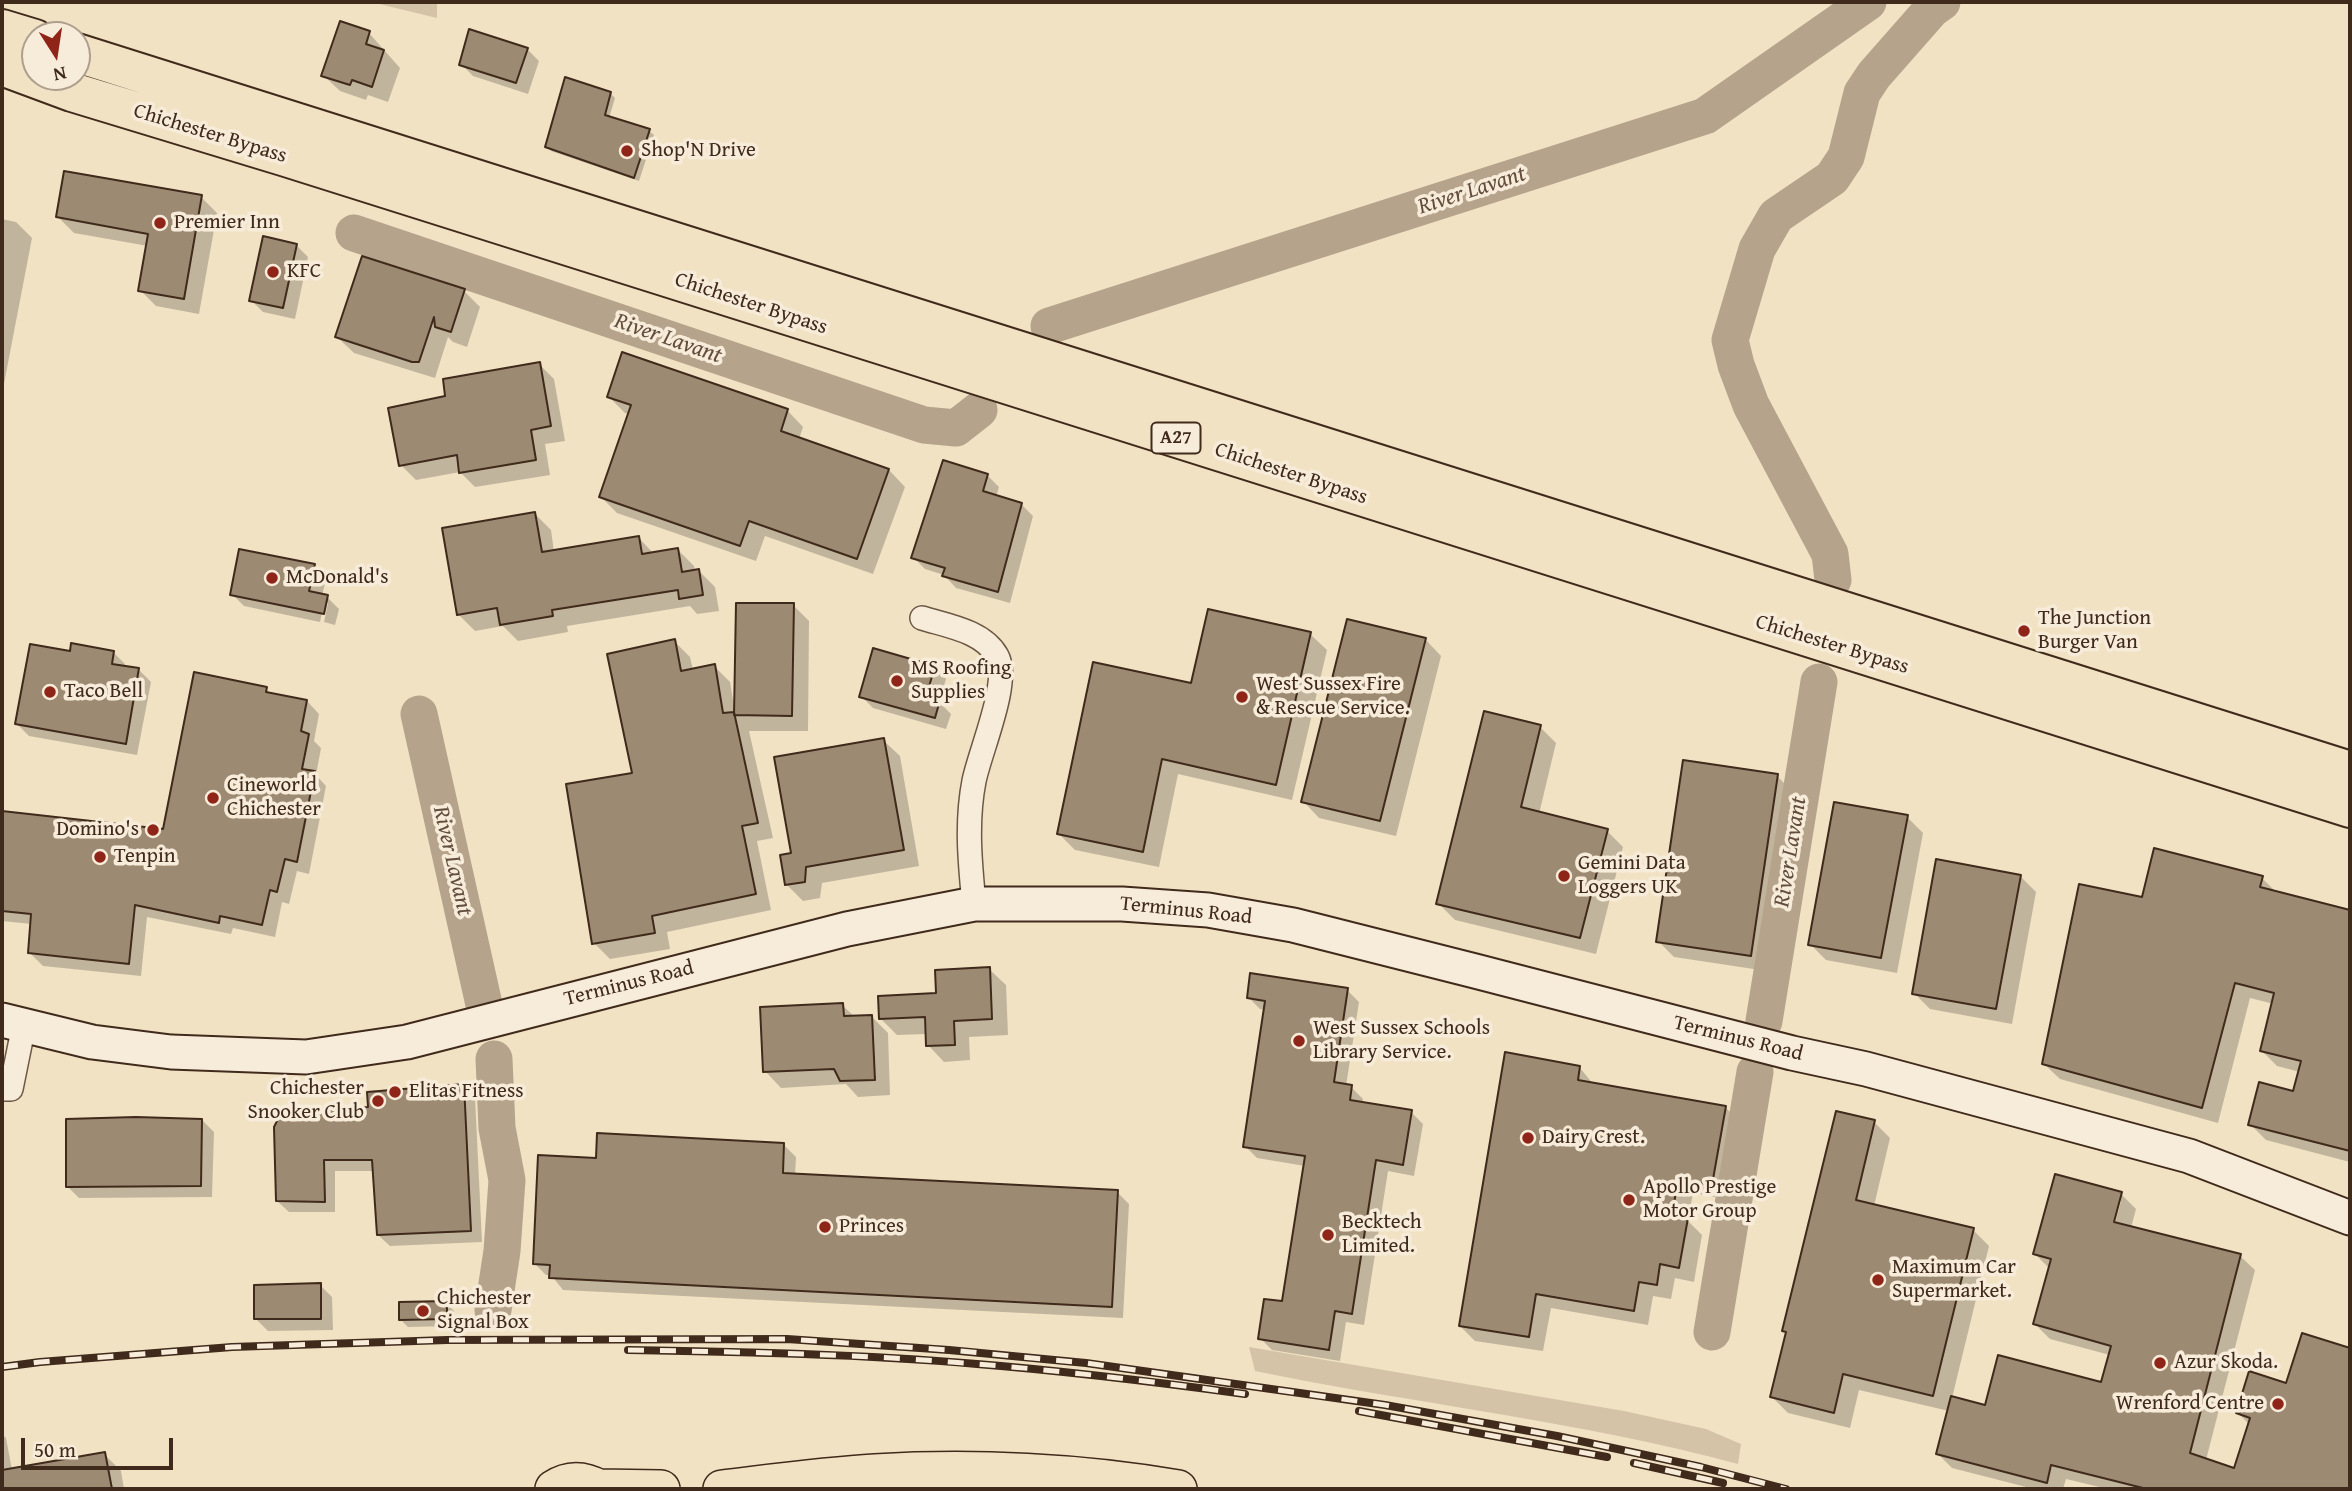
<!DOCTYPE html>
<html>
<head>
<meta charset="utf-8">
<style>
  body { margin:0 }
  #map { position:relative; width:2352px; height:1491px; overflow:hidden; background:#f2e2c4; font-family:"Gentium Book Plus",serif }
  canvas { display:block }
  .frame { position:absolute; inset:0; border:4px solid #402a1b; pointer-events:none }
  .north { position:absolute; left:21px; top:21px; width:70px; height:70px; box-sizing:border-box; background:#f7ecd9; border:2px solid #ae9e8d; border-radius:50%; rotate:168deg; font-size:19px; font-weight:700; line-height:28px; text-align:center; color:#402a1b }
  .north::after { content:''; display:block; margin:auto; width:24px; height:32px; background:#8f2418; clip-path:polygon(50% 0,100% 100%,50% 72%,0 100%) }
  .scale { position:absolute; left:21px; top:1438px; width:152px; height:32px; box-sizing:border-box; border:4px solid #402a1b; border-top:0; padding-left:9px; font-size:21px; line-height:24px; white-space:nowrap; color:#402a1b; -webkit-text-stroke:5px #f7ecd9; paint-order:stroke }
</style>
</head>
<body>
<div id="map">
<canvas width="2352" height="1491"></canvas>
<div class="frame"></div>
<div class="north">N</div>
<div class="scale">50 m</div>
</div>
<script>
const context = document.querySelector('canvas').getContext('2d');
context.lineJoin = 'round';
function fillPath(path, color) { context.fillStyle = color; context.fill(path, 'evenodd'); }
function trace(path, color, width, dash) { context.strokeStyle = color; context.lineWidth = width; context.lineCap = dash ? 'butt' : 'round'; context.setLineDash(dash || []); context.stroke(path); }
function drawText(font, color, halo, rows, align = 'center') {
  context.font = font + ' "Gentium Book Plus",serif'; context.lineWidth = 7; context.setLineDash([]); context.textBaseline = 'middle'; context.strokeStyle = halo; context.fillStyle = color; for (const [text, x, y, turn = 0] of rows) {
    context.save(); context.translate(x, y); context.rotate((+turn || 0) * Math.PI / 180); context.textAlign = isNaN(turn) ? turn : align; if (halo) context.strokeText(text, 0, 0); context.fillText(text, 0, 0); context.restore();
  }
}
fillPath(new Path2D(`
  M371,2h66v16z
  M1249,1347l375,64 82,18 35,15 -3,20c-158,-43 -323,-60 -483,-93z`), '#d4c3a7');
fillPath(new Path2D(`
  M369,33l31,35 -12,34 -20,-7 -2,5 -26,-9 -17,-16z
  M527,49l12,12 -11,33 -55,-18 -12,-12z
  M611,94l4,4 -6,20 40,13 5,4 -15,46 -88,-30 -4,-5z
  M201,197l16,16 -18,101 -43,-8 -16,-16 8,-44 -74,-13 -16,-16z
  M2,219l14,3 16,16 -29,151z
  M296,245l12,12 -13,62 -32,-7 -12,-12z
  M464,291l16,16 -13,40 -14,-5 -5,-5 -13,41 -81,-25 -17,-16z
  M539,364l15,15 11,62 -20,3 5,31 -75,12 -15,-15 -44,8 -15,-15 46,-67z
  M609,397l178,13 16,17 -4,12 90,31 16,17 -32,87 -108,-38 -9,25 -139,-48 -16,-16 28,-83 -4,-1z
  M987,475l12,12 -3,10 25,7 12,12 -23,87 -54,-15 -12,-13 -19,-6 -12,-12z
  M535,514l16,16 3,22 85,-14 15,16 24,-4 16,16 1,6 4,-1 16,16 4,24 -22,3 -7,-8 -123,20 1,6 -50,9 -15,-15 -28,5 -16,-16z
  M314,566l12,12 -4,18 5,1 12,12 -4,16 -11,-3 4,-19h-4l-4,19 -76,-16 -12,-12z
  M793,605l16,16 -1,110h-59l24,107 -16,3 14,69 -104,22 3,17 -60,10 -16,-16 40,-169 40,-133 16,16 3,13 21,-4 16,16 4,24z
  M1310,634l17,16 -35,150 -114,-26 -19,93 -84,-17 -16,-16 133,-149z
  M1425,639l16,17 -45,180 -77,-18 -16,-17z
  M113,652l12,12v4l14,2 12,12 -14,73 -108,-19 -12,-12 54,-71z
  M934,667l12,12 -7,23 12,12 -5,15 -73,-21 -12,-12z
  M266,689l6,6 35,6 12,13 -5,27 7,7 -5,27 10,11 -17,88 -12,-3 -8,33 -7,-2 -7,35 -42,-9 -2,6 -84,-17 -6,59 -98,-10 -13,-13 2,-29 -30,-3v-108l162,18z
  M1540,727l16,16 -17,71 68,17 16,16 -27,107 -141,-34 -17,-17z
  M883,740l17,16 19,110 -97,17 -2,15 -17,3 -16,-16 6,-31z
  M1777,776l16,16 -26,179 -93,-14 -16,-16z
  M1907,817l16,16 -26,140 -71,-13 -16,-16z
  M2020,876l16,16 -24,132 -82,-15 -16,-16z
  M2262,878l15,15 73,18v251l-84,-22 -16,-16 44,-31 6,-21 -23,-6 -15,-15 12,-47 -24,-6 -32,125 -158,-44 -16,-15 100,-165z
  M989,969l17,16 2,50 -39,2 1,23 -26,2 -16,-17 -1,-11 -30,1 -16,-16z
  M1347,990l12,12 -13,84 5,1 12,12 -1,5 49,8 12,12 -9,52 -26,-5 -24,154 -18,-3 -6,39 -68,-11 -12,-12 23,-35 22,-137 -48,-8 -12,-12 21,-136 -6,-1 -12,-12z
  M842,1005l13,12h17l16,16 2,62 -32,2 -12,-13 -65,4 -16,-17z
  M1580,1068l14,17 131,22 15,15 -13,77 -34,-6 -5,28 14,14 -8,47 -19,-4 -4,21 -18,-3 -5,29 -97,-17 -8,43 -68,-10 -15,-15z
  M464,1086l11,11 7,145 -92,4 -12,-11 -3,-64h-40v41h-46l-12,-11 93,-92z
  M202,1120l12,12 -2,65 -133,1 -12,-12z
  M1874,1122l16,16 -16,68 99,24 16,16 -37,152 35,9 116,-23 7,-29 -60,-16 -15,-15 15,-55 -15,-15 86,-60 15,15 -5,19 109,28 15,14 -49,190 29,10 15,-45 -12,-12 49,-28 16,-50 47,15v139h-242l-42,-10 -3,10h-29l-82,-21 -14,-14 11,-43 -90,-21 -9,38 -62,-15 -16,-16 16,-63 -4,-3zM2118,1201h3l-8,30 -3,-1z
  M784,1145l12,12 -1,19 322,16 12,12 -6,114 -560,-28 -12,-15h-5l-12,-12 64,-103z
  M320,1285l12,12 1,33 -65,1 -12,-12z
  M446,1303l8,8v15l-46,1 -7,-7z
  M2,1434l4,4 6,32 92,-16 17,17 3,18h-122z`), '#0003');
trace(new Path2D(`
  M354,233l570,192 32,3 23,-18
  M1049,326l656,-210 163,-114
  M1833,580l-3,-26 -79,-149 -15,-40 -6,-25 27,-91 19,-33 56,-38 14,-21 16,-64 12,-18 58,-66 10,-7
  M419,714l66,295
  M1764,1021l55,-339
  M493,1310l9,-59 5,-71 -10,-52 -3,-69
  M1712,1332l43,-260`), '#b5a38b', 37);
const building = new Path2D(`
  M340,21l30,10 -4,13 18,6 -12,37 -20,-7 -2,5 -29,-9z
  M469,29l59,19 -12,35 -57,-18z
  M565,77l46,15 -6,23 45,14 -16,49 -89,-31z
  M64,171l138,24 -18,104 -46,-8 10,-57 -92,-17z
  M263,236l34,8 -14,64 -34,-7z
  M362,256l103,33 -14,43 -16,-5 -1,-10 -15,45h-7l-77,-25z
  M622,352l166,57 -7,22 108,38 -32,90 -108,-38 -9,25 -141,-49 32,-92 -24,-8z
  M540,362l11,64 -20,4 5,30 -77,13 -2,-18 -58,11 -11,-58 57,-12 -2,-17z
  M943,460l45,14 -5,17 39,12 -24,89 -56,-16 3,-8 -34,-10z
  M535,512l7,40 97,-16 3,18 36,-6 4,24 17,-3 4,26 -24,4 -1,-9 -126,20 1,6 -53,9 -3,-17 -40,7 -15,-87z
  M239,549l76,15 -6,27 19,4 -4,19 -94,-19z
  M736,603h58l-2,113 -58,-1z
  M1208,609l103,23 -35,153 -114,-26 -19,93 -86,-18 36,-172 98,21z
  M1347,619l79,19 -46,183 -79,-19z
  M675,639l6,32 34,-7 8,49 11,-1 24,111 -16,3 14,68 -104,22 3,17 -63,11 -26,-160 66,-11 -25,-119z
  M71,643l43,8 -2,13 27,4 -13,76 -111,-20 15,-80 40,7z
  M873,648l62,18 -9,31 14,3 -5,18 -76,-21z
  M194,672l73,15 -1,5 41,8 -6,31 8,3 -7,35 13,2 -18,91 -12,-3 -8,33 -7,-2 -8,35 -42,-9 -1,7 -84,-18 -6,59 -101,-11 3,-39 -29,-3v-100l161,18z
  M1484,711l57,14 -20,82 87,22 -28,109 -144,-34z
  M884,738l20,112 -98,17 -1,15 -20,3 -5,-30 11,-2 -17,-96z
  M1683,760l95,14 -27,182 -95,-14z
  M1834,802l74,13 -27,143 -73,-13z
  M2154,848l109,28 -3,11 90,23v241l-102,-26 11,-43 34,9 8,-30 -41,-10 14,-58 -39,-10 -33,125 -160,-44 37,-180 63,13z
  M1936,859l85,16 -25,134 -84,-15z
  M990,967l2,52 -38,2 1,24 -29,1 -1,-29 -46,2 -1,-23 58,-3 -1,-23z
  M1250,973l98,15 -14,94 18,3 -2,15 62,10 -9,55 -27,-5 -24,154 -17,-3 -6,39 -71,-11 6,-40 18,2 23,-145 -62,-9 22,-146 -18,-3z
  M843,1003l1,13 28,-1 3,65 -35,1 -6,-12 -71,3 -3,-65z
  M1505,1052l75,14 -2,14 148,26 -14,79 -34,-6 -6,37 16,2 -9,50 -19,-4 -3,21 -18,-3 -5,29 -98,-17 -7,43 -70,-11z
  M464,1084l7,147 -94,4 -5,-75h-48l1,42 -49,-1 -2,-74 5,-10 8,-7 81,-3 -1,-15z
  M1836,1111l39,9 -19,80 118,28 -41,168 -90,-22 -9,39 -64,-16 16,-65 -4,-1z
  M136,1117l66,2 -1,67 -135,1v-68z
  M597,1133l187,10 -1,30 335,17 -6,117 -563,-29 1,-13 -17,-1 5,-109 58,3z
  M2055,1174l67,18 -8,30 127,32 -51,199 44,15 16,-50 -14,-5 13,-42 37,12 16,-50 48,15v141h-203l-96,-24 -4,18 -111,-29 15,-58 34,9 13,-50 103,27 10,-36 -78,-22 18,-65 -18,-5z
  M321,1283v36h-67v-34z
  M447,1301v18l-48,1v-18z
  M105,1452l7,37h-110v-19z`);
fillPath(building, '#9d8a73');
trace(building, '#402a1b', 2);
const street = new Path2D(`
  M922,618c26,8 61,13 75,38 14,25 -17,95 -23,125 -8,41 -4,82 0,123
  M2,1089h9l13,-64`);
const secondary = new Path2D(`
  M2,1020l90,22 79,10 135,5 101,-15 440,-113 127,-25h148l86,6 85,15 182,46 317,82 74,16 323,87 161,62`);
const primary = new Path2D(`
  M599,1488l62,1
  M554,1489c15,-10 30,-9 46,0
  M722,1489c51,-6 102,-13 153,-16 97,-6 207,-1 303,16`);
const highway = new Path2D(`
  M2,29l33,10
  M77,53l2273,718
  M2,66l70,26 214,65 2064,651`);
trace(street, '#6c5845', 26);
trace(secondary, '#402a1b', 37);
trace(primary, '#402a1b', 40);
trace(highway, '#402a1b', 42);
trace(street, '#f7ecd9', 23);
trace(secondary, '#f7ecd9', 33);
trace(primary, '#f2e2c4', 37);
trace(highway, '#f2e2c4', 38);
const rail = new Path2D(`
  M628,1350c116,2 233,4 349,14 89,7 179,18 268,30
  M2,1367l38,-5 192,-15 215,-7 340,-1 162,11 137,13 299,42 172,31 144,31 85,22
  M1359,1411l248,46
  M1634,1463l89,20`);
trace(rail, '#402a1b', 8);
trace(rail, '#f7ecd9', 5, [16]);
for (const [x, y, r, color] of [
  [627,151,7,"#8f2418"],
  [160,223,7,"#8f2418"],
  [273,272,7,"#8f2418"],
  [272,578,7,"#8f2418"],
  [2024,631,7,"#8f2418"],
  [897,681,7,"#8f2418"],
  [50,692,7,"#8f2418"],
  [1242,697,7,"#8f2418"],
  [213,798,7,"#8f2418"],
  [153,830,7,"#8f2418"],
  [100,857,7,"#8f2418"],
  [1564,876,7,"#8f2418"],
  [1299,1041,7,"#8f2418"],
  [395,1092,7,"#8f2418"],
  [378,1101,7,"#8f2418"],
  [1528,1138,7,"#8f2418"],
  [1629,1200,7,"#8f2418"],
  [825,1227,7,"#8f2418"],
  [1328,1235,7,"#8f2418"],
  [1878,1280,7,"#8f2418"],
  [423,1311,7,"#8f2418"],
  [2160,1363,7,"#8f2418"],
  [2278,1404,7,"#8f2418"]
]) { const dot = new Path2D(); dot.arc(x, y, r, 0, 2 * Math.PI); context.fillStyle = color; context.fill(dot); trace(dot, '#f7ecd9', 2.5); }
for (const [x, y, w] of [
  [1176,438,49]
]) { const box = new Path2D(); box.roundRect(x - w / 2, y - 15.5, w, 31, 5); context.fillStyle = '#f7ecd9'; context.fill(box); trace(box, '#402a1b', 2); }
drawText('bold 19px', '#402a1b', null, [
  ["A27",1176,438]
]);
drawText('21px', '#402a1b', '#f7ecd9', [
  ["Chichester Bypass",210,134,17],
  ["Chichester Bypass",751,304,18],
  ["Chichester Bypass",1291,474,18],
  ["Chichester Bypass",1832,645,17],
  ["Terminus Road",1186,911,6],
  ["Terminus Road",629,984,-14],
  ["Terminus Road",1738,1039,14]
]);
drawText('21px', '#402a1b', '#f7ecd9', [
  ["Shop'N Drive",641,151],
  ["Premier Inn",174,223],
  ["KFC",287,272],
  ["McDonald's",286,578],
  ["The Junction",2038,619],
  ["Burger Van",2038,643],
  ["MS Roofing",911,669],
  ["Supplies",911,693],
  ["West Sussex Fire",1256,685],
  ["& Rescue Service.",1256,709],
  ["Taco Bell",64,692],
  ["Cineworld",227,786],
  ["Chichester",227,810],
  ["Domino's",139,830,"right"],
  ["Tenpin",114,857],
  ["Gemini Data",1578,864],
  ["Loggers UK",1578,888],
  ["West Sussex Schools",1313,1029],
  ["Library Service.",1313,1053],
  ["Chichester",364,1089,"right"],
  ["Snooker Club",364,1113,"right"],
  ["Elitas Fitness",409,1092],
  ["Dairy Crest.",1542,1138],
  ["Apollo Prestige",1643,1188],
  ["Motor Group",1643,1212],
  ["Becktech",1342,1223],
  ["Limited.",1342,1247],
  ["Princes",839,1227],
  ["Maximum Car",1892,1268],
  ["Supermarket.",1892,1292],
  ["Chichester",437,1299],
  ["Signal Box",437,1323],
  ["Azur Skoda.",2174,1363],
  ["Wrenford Centre",2264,1404,"right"]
], 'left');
drawText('italic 23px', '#634e3d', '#f7ecd9', [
  ["River Lavant",1472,191,-18],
  ["River Lavant",668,339,19],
  ["River Lavant",1791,852,-81],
  ["River Lavant",452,861,77]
]);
</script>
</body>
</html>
